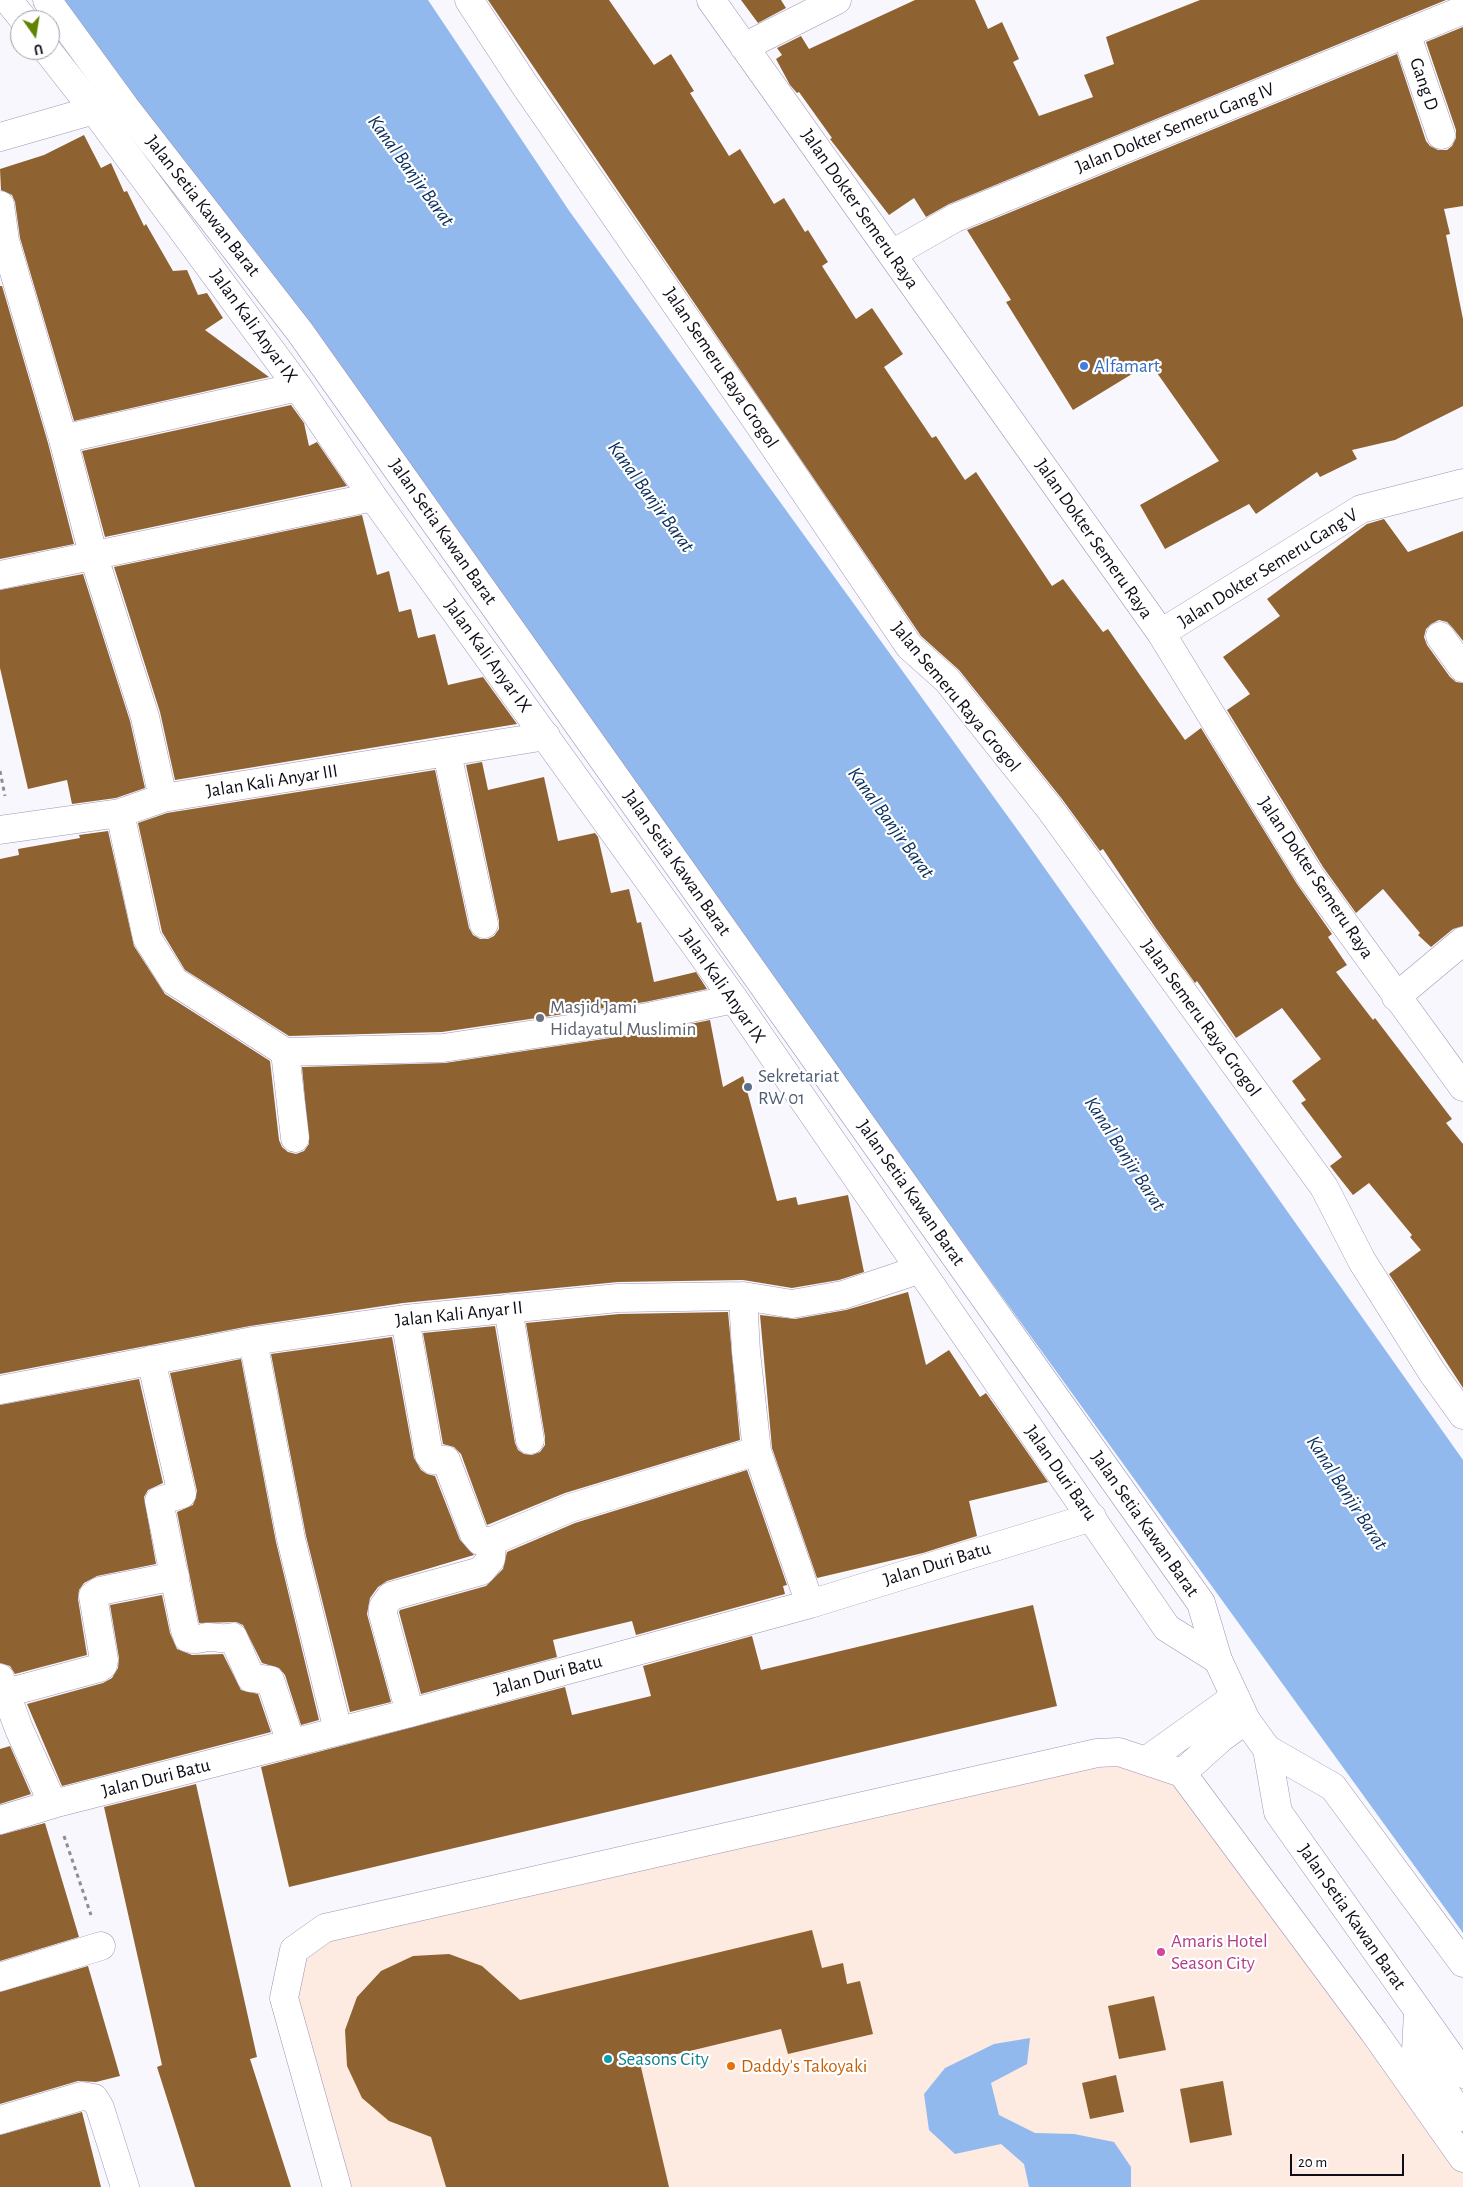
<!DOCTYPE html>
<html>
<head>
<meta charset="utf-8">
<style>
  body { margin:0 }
  #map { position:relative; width:1463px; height:2187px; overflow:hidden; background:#f9f7fe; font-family:"Alegreya Sans",sans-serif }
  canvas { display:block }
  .north { position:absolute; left:10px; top:10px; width:50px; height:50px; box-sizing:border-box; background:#fff; border:1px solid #9f9ea2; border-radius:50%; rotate:167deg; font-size:14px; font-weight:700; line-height:20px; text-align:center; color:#0f0c17 }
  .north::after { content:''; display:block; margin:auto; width:18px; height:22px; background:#608401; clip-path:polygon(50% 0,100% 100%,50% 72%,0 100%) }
  .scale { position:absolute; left:1290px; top:2154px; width:114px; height:22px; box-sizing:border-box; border:2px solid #0f0c17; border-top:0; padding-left:6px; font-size:15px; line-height:18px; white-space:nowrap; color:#0f0c17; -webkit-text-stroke:4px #fff; paint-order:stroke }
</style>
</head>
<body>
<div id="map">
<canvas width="1463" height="2187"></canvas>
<div class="north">U</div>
<div class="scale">20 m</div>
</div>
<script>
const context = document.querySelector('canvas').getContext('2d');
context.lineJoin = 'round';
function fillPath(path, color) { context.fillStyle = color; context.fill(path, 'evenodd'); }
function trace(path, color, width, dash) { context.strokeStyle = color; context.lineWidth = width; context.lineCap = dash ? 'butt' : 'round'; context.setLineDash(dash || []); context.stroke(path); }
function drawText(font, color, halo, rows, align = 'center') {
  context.font = font + ' "Alegreya Sans",sans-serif'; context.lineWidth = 4.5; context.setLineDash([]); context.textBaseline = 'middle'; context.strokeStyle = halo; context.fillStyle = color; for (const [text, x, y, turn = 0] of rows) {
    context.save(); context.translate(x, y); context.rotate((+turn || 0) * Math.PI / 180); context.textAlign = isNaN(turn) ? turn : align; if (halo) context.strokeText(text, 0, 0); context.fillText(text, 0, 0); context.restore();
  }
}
fillPath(new Path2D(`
  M1097,1753l84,22 282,383v29h-1126l-53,-189 10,-48 31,-22z`), '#fdeae1');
fillPath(new Path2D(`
  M63,0h365l142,212 452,624 441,624v473z
  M1030,2038l-3,26 -36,19 8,32 36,18 39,1 40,8 17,25v20h-102l-5,-23 -23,-20 -46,10 -26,-24 -5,-36 21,-26 49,-24z`), '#92b9ee');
fillPath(new Path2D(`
  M488,0h121l45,65 17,-11 23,37 -4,2 39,63 11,-7 34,55 10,-6 21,34 3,-2 20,32 -6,4 34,53 16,-11 31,46 -19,13 48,71 4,-2 29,44 11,-8 76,114 11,-7 40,53 5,-3 77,111 16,-12 96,156 35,50 -4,3 19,28 -11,7 37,48 2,-2 77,101 -6,4 17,21v244l-74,-114 32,-24 -11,-13 2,-2 -43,-52 -16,12 -23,-29 12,-9 -41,-54 5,-3 -14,-19 29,-22 -39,-51 -46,30 -39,-57 -2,2 -40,-56 -52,-78 -3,2 -38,-52 -103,-129 -38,-34z
  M741,0h40l5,8 -28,15z
  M915,0h60l13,29 14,-7 17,37 -6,3 26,54 54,-19 -9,-22 30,-11 -8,-27 94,-37h246l-497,204 -23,13 -12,-19 -25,17 -59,-76 2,-1 -33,-46 -2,1 -7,-8 -14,-26 6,-4 -5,-7 24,-12 8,13z
  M1463,27v179l-19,3 6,25 -4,1 17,84v87l-68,34 -43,10 5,9 -37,18 -3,-5 -61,42 -7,-10 -84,45 -25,-44 79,-44 -69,-98 -77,47 -67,-108 5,-2 -44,-70 430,-176 29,87 4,5 8,4h9l5,-4 4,-8v-8l-30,-88z
  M84,135l17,33 10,-5 13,29 3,-1 17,35 2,-2 27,47 14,-1 11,25 9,-2 16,25 -18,12 64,47 -195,44 -54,-183 -5,-36 -3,-7 -11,-5 -1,-21 44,-14z
  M0,286h2l46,157 26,101 -74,15z
  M291,405l13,18 5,23 8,-4 30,44 -242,51 -23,-86z
  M362,515l15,60 12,-4 10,41 12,-3 7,29 17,-4 13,51 35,-8 34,47 -342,56 -15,-68 -46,-145z
  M1384,519l24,33 55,-21v110l-11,-14 -5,-5 -8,-2 -8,4 -5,5 -2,8 3,8 23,32 6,5 7,1v243l-10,3 -22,18 -13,-12 2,-2 -37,-44 -27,24 -33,-46 -96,-157 23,-16 -27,-37 57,-41 -13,-17 100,-75z
  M83,574l47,147 15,67 -29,10 -44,6 -5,-24 -39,9 -28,-121v-78z
  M482,762l6,28 56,-13 14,64 37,-8 3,4 13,56 18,-4 8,34 4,-1 13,60 42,-10 11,17 -62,13 -203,30 -153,4 -104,-66 -23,-38 -24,-109 29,-10 268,-43 34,158 4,7 7,4h8l6,-3 5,-7v-8l-33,-156z
  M108,831l26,115 31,48 105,67 9,79 3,7 6,5 8,2 8,-3 5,-7 -7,-77 143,-4 205,-31 60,-12 13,67 20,-11 34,125 19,-4 2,8 50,-10 16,77 -25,8 -47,8 -49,-8 -125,2 -215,21 -153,23 -250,48v-515l19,-4 -1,-6 62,-11 -1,-3z
  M908,1292l18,73 23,-15 31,47 6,-4 62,89 -79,19 8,35 -54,17 -106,25 -45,-130 -12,-133 35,4 51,-9z
  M728,1312l12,128 -175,53 -78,32 -26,-71 -7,-7 -11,-3 -20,-111 72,-7 20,117 3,7 6,4 8,1 8,-3 5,-7v-8l-19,-114 93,-9z
  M392,1337l22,121 7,12 6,4 8,2 25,64 14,15 -87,26 -9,6 -8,11 -3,16 24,88 -41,10 -44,-176 -35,-182z
  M241,1359l35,183 43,178 -18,5 -16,-50 -6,-7 -17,-5 -19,-38 -7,-3 -37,1 -22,-111 16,-7 4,-14 -27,-118z
  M139,1379l24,104 -15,7 -4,7 12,67 -59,12 -13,7 -5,7 -1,9 9,56 -72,19 -5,-8 -10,-3v-258z
  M747,1470l40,115 -4,1 2,8 -149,41 -4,-14 -79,19 4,17 -136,37 -22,-82 1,-2 86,-24 17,-17 4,-17 68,-29z
  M162,1595l8,38 7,16 15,6 31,-1 18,36 17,4 13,38 -209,54 -35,-82 76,-21 9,-5 6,-10 1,-10 -9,-53z
  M1033,1605l24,101 -768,181 -28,-120 304,-80 7,28 79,-19 -8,-30 109,-30 9,34z
  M10,1746l21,48 -31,10v-55z
  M196,1784l61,273 -7,2 41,128h-96l-38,-120 5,-2 -58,-258z
  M45,1823l34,114 -79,24v-126z
  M812,1930l10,38 21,-5 4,21 13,-3 13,53 -85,20 -7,-25 -141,34 29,124h-223l-15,-50 -42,-16 -27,-23 -15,-32 -2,-36 12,-33 24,-26 32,-15 36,-2 33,12 38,34z
  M88,1966l32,110 -24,6 -18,-1 -78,23v-112z
  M1154,1996l12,54 -47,9 -11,-53z
  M1116,2075l8,37 -34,7 -8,-36z
  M1223,2081l9,54 -42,8 -10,-54z
  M82,2112l19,75h-101v-52z`), '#8f6331');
const minor = new Path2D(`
  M8,0l16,20
  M469,0l55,84 241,349 144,213 38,34 103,129 274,378 38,74 70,111 31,43
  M711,0l450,633 149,243 153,211
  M1406,33l35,102
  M744,47l93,-47
  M47,50l47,60 204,277 75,110 361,502 433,629 51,32
  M0,137l94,-27
  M0,205l5,36 58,198
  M892,254l63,-36 508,-208
  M0,575l373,-78
  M1161,633l200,-124 102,-26
  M1440,636l23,32
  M447,753l37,171
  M163,798l-18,-81 -52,-163 -30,-115 235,-52
  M120,813l27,125 27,43 111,71 158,-4 205,-31 86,-18
  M0,830l120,-17 43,-15 383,-62
  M1396,997l67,-56
  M285,1052l10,86
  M743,1296l3,56 11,99 53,153
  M508,1308l22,132
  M405,1319l24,136 4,5h13l28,74 6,7h12
  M253,1341l38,198 47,192
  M151,1360l31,134 -23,7 26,129 3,8c9,3 12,0 20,-1 10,0 13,3 25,0l18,41 19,2 21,63
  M0,1390l253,-49 152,-22 213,-21 125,-2 49,8 51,-9 75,-25
  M0,1678l19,51 34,75
  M6,1693l93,-25 4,-3 1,-5 -11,-64 7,-5 75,-15
  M410,1713l-27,-99v-7l8,-11 90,-25 10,-12 1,-18 78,-33 187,-57
  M1147,1760l88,-63
  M1182,1773l39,-35 25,-18
  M0,1820l53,-16 357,-91 400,-109 282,-87
  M0,1977l101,-31
  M1418,2012l-2,39 47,66
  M0,2120l82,-24 12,2 6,10 25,79
  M337,2187l-53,-189 10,-48 31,-22 772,-175 22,-1 63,21 192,259 89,126`);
const major = new Path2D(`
  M47,0l78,107 175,225 901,1271 17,57 28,60 21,29 66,38 130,176
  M1267,1749l11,63 185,262`);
trace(minor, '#9e95b5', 29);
trace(major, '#9e95b5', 29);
trace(new Path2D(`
  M0,771l5,25
  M64,1836l27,79`), '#8e8c95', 3, [4, 4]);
trace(minor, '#fff', 28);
trace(major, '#fff', 28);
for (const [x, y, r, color] of [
  [1084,366,5,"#3f7fe0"],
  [540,1018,5,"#6b7280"],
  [748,1087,5,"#5c6f8a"],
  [1161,1952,5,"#d1479c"],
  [608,2059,5,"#0f9aa8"],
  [731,2066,5,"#e8710a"]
]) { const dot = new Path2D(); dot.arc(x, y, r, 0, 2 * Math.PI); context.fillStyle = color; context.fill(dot); trace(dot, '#fff', 2); }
drawText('19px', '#0f0c17', '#fff', [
  ["Gang D",1424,84,71],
  ["Jalan Dokter Semeru Gang IV",1175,128,-22],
  ["Jalan Setia Kawan Barat",203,206,52],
  ["Jalan Dokter Semeru Raya",860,209,55],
  ["Jalan Kali Anyar IX",254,326,54],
  ["Jalan Semeru Raya Grogol",721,368,56],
  ["Jalan Setia Kawan Barat",443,532,55],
  ["Jalan Dokter Semeru Raya",1094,539,55],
  ["Jalan Dokter Semeru Gang V",1268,568,-32],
  ["Jalan Kali Anyar IX",488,656,54],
  ["Jalan Semeru Raya Grogol",956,697,50],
  ["Jalan Kali Anyar III",272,781,-9],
  ["Jalan Setia Kawan Barat",677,863,55],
  ["Jalan Dokter Semeru Raya",1316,878,56],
  ["Jalan Kali Anyar IX",723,986,55],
  ["Jalan Semeru Raya Grogol",1201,1018,54],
  ["Jalan Setia Kawan Barat",911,1193,55],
  ["Jalan Kali Anyar II",459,1314,-6],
  ["Jalan Duri Baru",1061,1473,55],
  ["Jalan Setia Kawan Barat",1145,1524,55],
  ["Jalan Duri Batu",937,1564,-17],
  ["Jalan Duri Batu",548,1675,-15],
  ["Jalan Duri Batu",156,1778,-14],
  ["Jalan Setia Kawan Barat",1352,1917,55]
]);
drawText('19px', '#366cbe', '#fff', [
  ["Alfamart",1094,366]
], 'left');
drawText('19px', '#5b616d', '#fff', [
  ["Masjid Jami",550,1007],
  ["Hidayatul Muslimin",550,1029]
], 'left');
drawText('19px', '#4e5e75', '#fff', [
  ["Sekretariat",758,1076],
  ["RW 01",758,1098]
], 'left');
drawText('19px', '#b23c85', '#fff', [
  ["Amaris Hotel",1171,1941],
  ["Season City",1171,1963]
], 'left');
drawText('19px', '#0d838f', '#fff', [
  ["Seasons City",618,2059]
], 'left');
drawText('19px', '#c56008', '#fff', [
  ["Daddy's Takoyaki",741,2066]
], 'left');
drawText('italic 20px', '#072e5c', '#fff', [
  ["Kanal Banjir Barat",411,171,54],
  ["Kanal Banjir Barat",651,497,54],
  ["Kanal Banjir Barat",891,823,54],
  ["Kanal Banjir Barat",1125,1154,57],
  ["Kanal Banjir Barat",1347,1493,57]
]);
</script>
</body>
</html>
